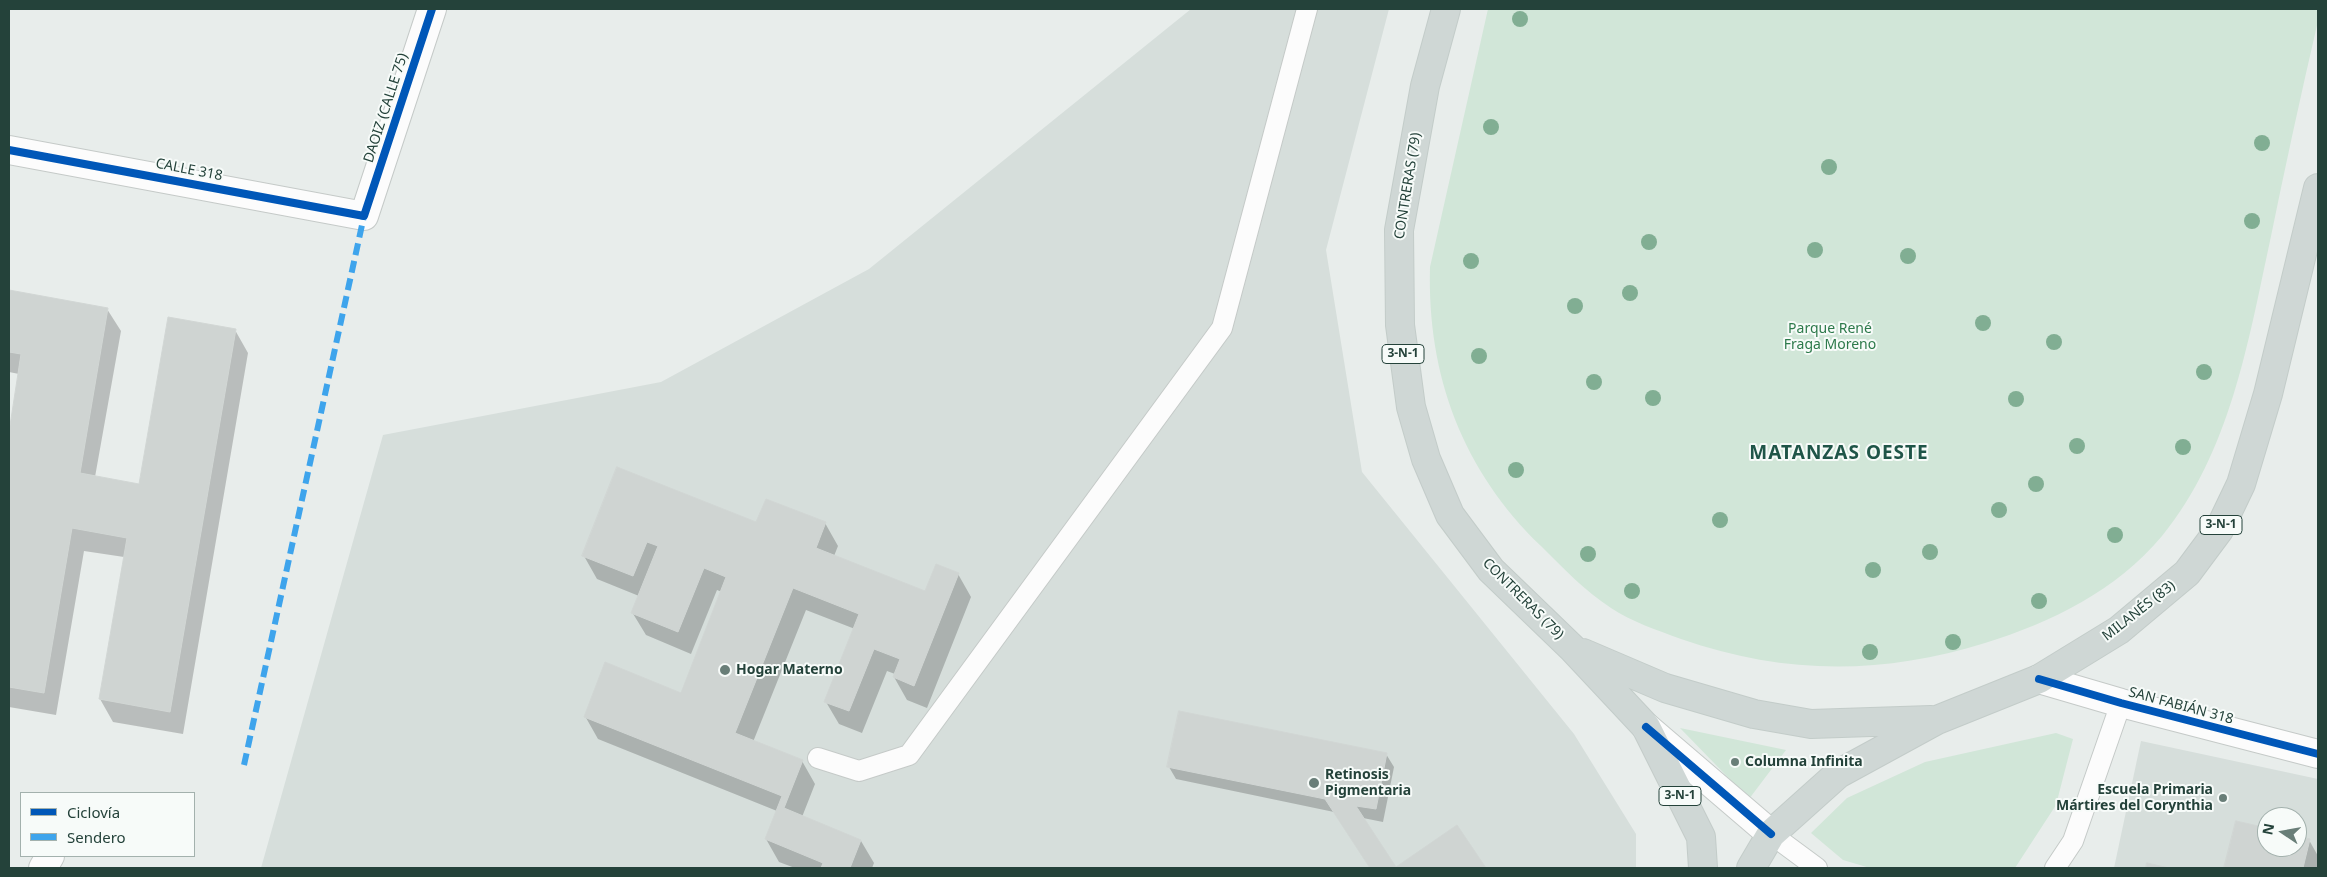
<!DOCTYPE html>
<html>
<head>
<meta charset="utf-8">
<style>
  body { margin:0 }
  #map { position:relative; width:2327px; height:877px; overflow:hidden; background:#e8edeb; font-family:"Noto Sans",sans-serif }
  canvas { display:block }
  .frame { position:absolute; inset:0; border:10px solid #24423a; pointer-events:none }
  .legend { position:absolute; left:20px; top:792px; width:175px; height:65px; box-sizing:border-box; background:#f7fbf9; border:1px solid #a3b1ad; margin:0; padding:6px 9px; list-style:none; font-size:15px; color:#24423a }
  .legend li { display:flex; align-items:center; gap:10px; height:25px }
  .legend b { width:25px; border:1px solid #a3b1ad }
  .north { position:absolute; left:2257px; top:807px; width:50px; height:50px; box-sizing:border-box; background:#f7fbf9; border:1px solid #a3b1ad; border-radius:50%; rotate:282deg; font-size:14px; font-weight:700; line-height:20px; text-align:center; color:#24423a }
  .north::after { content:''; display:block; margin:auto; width:18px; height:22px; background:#697e78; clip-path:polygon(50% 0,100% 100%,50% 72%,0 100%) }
</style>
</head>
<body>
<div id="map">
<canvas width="2327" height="877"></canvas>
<div class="frame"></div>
<ul class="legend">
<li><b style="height:6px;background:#0057b8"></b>Ciclovía</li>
<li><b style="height:6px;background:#3ea4ec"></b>Sendero</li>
</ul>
<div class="north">N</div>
</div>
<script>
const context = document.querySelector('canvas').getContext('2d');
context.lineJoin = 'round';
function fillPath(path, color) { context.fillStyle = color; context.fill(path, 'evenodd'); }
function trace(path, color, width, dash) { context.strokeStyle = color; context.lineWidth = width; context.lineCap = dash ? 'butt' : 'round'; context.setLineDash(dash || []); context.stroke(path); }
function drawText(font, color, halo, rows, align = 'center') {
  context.font = font + ' "Noto Sans",sans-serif'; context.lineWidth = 4; context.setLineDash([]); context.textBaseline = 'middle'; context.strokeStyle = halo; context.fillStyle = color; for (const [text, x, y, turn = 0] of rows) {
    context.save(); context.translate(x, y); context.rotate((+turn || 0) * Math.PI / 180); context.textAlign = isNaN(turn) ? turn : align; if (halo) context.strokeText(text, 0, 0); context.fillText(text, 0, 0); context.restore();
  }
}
fillPath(new Path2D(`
  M1191,9h198l-63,241 36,222 212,262 62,100v34h-1375l122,-433 278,-53 208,-113z
  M2141,741l177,38v89h-204zM2267,817h30v30h-30z`), '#d6dedb');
fillPath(new Path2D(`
  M1488,9h830v12c-17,73 -33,146 -48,220 -22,102 -40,212 -108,295 -46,55 -110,86 -177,107 -103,32 -201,32 -304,-4 -24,-9 -49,-17 -70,-31 -26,-17 -48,-40 -70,-62 -78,-75 -114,-170 -111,-279z
  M1680,728l106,22 -37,49z
  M2056,733l17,6 -17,66 -41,63h-145l-27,-8 -32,-27 36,-35 78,-36z`), '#d1e6d8');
fillPath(new Path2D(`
  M9,292l98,17 14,22 -26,146 45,8 95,-155 13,23 -65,381 -70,-12 -13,-23 24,-142 -40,-6 -28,164 -47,-8v-267l10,-66 -10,-2z
  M618,469l139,55 68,-1 13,23 -4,10 92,37 32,-19 13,23 -44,111 -20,-8 -13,-23 1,-3 -8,-3 -25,62 -23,-9 -13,-22 29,-73 -49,-19 -53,132 49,19 13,23 -13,33 59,24 13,22 -2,5h-77l-16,-6 -13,-23 11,-28 -179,-72 -13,-23 96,-22 41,-102 -5,-2 -26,64 -45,-19 -14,-23 7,-16 -42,-17 -13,-23z
  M1386,754l8,13 -11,55 -20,-4 32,50h-24l-37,-56 -158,-33 -7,-12z
  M2237,822l30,8v17h30v-10l12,3 9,16v12h-93z
  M1457,827l28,41h-88z`), '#0003');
const building = new Path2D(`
  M9,290l99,18 -28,165 59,11 29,-167 68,12 -66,383 -71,-13 28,-161 -55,-10 -28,165 -35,-6v-255l12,-78 -12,-2z
  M617,467l139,55 10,-23 60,23 -10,26 109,43 11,-27 23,9 -45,113 -21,-9 7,-18 -26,-10 -25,62 -25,-9 35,-88 -66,-26 -58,145 68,27 -19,48 77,32 -11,28h-29l2,-5 -58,-24 17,-43 -198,-79 21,-55 76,31 45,-116 -22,-9 -26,64 -47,-19 27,-67 -11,-4 -14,34 -51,-20z
  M1179,711l208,42 -11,56 -20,-3 40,61 61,-42 29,43h-116l-45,-69 -158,-32z
  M2236,821l31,7v19h30v-11l13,3 -7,29h-79z
  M2147,863l22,5h-23z`);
fillPath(building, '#cfd4d2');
trace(building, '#d1d6d4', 1);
const service = new Path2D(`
  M818,758l41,13 50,-16 313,-427 85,-319
  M1771,834l46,34
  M2055,868l18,-27 48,-138`);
const minor = new Path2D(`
  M9,150l355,66 68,-207
  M2039,679l82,24 197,51
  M1646,727l125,107
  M43,868l7,-12`);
const primary = new Path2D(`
  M1446,9l-21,77 -26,144 1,95 11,82 15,52 24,56 41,55 82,79 73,78 55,110 2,31
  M1583,653l82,35 89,26 57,10 120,-4
  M1751,868l20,-34 67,-60 99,-54 102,-41 80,-49 68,-57 32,-43 22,-46 27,-90 50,-206`);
trace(service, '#c5cac8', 22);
trace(minor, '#c5cac8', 30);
trace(primary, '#c3ccc9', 30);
trace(service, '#fcfcfc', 20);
trace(minor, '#fcfcfc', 28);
trace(primary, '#cfd7d5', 28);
trace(new Path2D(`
  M244,765l120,-549`), '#3ea4ec', 6, [12, 6]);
trace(new Path2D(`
  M9,150l355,66 68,-207
  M2039,679l82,24 197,51
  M1646,727l125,107`), '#0057b8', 8);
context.fillStyle = '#81ae93';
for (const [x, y] of [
  [1520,19],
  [1491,127],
  [2262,143],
  [1829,167],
  [2252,221],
  [1649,242],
  [1815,250],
  [1908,256],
  [1471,261],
  [1630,293],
  [1575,306],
  [1983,323],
  [2054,342],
  [1479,356],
  [2204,372],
  [1594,382],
  [1653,398],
  [2016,399],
  [2077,446],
  [2183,447],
  [1516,470],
  [2036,484],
  [1999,510],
  [1720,520],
  [2115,535],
  [1930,552],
  [1588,554],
  [1873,570],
  [1632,591],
  [2039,601],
  [1953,642],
  [1870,652]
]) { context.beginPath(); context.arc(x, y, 8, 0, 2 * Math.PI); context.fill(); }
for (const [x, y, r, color] of [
  [725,670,6,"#697e78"],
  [1735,762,5,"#697e78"],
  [1314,783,6,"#697e78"],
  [2223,798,5,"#697e78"]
]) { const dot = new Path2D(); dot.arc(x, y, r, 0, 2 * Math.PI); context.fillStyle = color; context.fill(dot); trace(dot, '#f7fbf9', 2); }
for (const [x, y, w] of [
  [1403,354,42],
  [2221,525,42],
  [1680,796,42]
]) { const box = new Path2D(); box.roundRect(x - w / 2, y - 9.5, w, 19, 4); context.fillStyle = '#f7fbf9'; context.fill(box); trace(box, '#24423a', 1); }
drawText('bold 12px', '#24423a', null, [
  ["3-N-1",1403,354],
  ["3-N-1",2221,525],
  ["3-N-1",1680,796]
]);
drawText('14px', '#24423a', '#f7fbf9', [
  ["DAOIZ (CALLE 75)",386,108,-72],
  ["CALLE 318",189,170,11],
  ["CONTRERAS (79)",1408,186,-81],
  ["CONTRERAS (79)",1523,599,45],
  ["MILANÉS (83)",2139,611,-38],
  ["SAN FABIÁN 318",2181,706,15]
]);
drawText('14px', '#2d7a4b', '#f7fbf9', [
  ["Parque René",1830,329],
  ["Fraga Moreno",1830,345]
]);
drawText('bold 14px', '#24423a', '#f7fbf9', [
  ["Hogar Materno",736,670],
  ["Columna Infinita",1745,762],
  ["Retinosis",1325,775],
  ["Pigmentaria",1325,791],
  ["Escuela Primaria",2213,790,"right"],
  ["Mártires del Corynthia",2213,806,"right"]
], 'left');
context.letterSpacing = '1px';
drawText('bold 19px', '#1f5548', '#f7fbf9', [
  ["MATANZAS OESTE",1839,454]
]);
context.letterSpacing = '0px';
</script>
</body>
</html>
